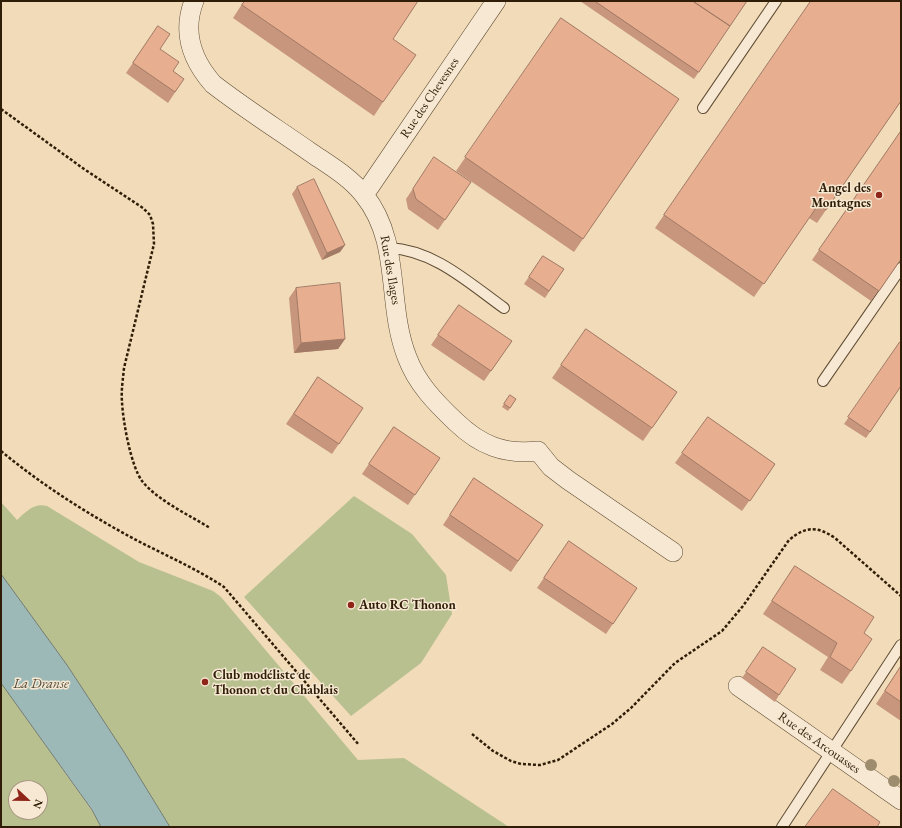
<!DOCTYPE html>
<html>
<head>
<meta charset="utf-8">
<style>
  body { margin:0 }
  #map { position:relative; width:902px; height:828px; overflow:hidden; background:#f1dbb9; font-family:"EB Garamond",serif }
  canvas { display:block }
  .frame { position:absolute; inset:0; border:2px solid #301d07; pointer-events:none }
  .north { position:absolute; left:8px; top:780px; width:40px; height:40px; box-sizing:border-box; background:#f6e8d2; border:1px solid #a79781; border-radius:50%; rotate:112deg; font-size:11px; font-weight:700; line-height:16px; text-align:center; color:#301d07 }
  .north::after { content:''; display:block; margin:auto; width:14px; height:18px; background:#8f2418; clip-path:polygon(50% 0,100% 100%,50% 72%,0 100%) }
</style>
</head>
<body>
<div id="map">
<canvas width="902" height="828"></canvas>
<div class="frame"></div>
<div class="north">N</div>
</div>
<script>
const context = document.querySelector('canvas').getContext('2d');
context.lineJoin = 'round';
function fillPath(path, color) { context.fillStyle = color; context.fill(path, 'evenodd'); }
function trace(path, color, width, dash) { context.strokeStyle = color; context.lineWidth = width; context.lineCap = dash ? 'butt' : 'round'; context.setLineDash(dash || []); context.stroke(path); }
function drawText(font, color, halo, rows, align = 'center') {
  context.font = font + ' "EB Garamond",serif'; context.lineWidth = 3; context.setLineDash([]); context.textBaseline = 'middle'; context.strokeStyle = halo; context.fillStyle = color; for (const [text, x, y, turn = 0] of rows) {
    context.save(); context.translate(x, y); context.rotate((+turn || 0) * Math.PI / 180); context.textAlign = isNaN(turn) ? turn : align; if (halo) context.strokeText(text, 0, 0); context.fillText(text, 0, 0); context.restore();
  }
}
fillPath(new Path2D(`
  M354,496l58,38 34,41 6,39 -31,49 -70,53 -107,-119z
  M1,502l16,18c10,-9 17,-17 30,-14l92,56 74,29 8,6 137,163 46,-2 105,69h-339l-46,-75 -57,-87 -66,-91z
  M1,683l91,128 9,16h-100zM16,788h24v24h-24z`), '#b8c090');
const water = new Path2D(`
  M1,574l66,91 57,87 46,75h-69l-9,-17 -91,-127z`);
fillPath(water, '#9cb9b7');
trace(water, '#717b71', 1);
const lane = new Path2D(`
  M703,108l73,-107
  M389,248c45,2 80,35 115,60
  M823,381l78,-113
  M782,827l119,-182`);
const street = new Path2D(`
  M194,1c-12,31 -2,59 19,83 31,24 64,45 97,68 19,13 40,25 54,43 38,47 22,109 43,162 10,27 29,46 49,65 24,23 48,33 82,29l13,16 17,13 105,72
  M364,195l132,-194
  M738,686l163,114`);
trace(lane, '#604c34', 12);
trace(street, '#604c34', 20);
trace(new Path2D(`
  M1,109l83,60 59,39 7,7 3,9 1,20 -30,124c-1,11 -3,22 -2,34 1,20 9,64 20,79 15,19 47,34 68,47
  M1,451c42,35 90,65 137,90 29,15 59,28 86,46l135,158
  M472,734l21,17 18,10 10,3 19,1 18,-5 54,-36 19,-16 44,-45 47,-32 21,-25 46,-66c17,-14 28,-14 46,-2l66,58`), '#301d07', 2.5, [3, 2]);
trace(lane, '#f6e8d2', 10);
trace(street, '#f6e8d2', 19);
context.fillStyle = '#9d8d6e';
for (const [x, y] of [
  [871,765],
  [894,781]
]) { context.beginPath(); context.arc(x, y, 6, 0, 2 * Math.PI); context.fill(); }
fillPath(new Path2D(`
  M244,1l149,38 -10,63 -9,14 -141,-98z
  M580,1h167l-53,78z
  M811,1l90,100 -84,122 -8,-5 -55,79 -99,-69z
  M561,18l118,81 -105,153 -118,-81z
  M158,26l2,23 13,22 11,8 -16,24 -42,-30z
  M901,131v128l-30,42 -59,-41z
  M427,168l44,14 -33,48 -30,-21 -2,-10z
  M297,187l48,58 -5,7 -18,8 -30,-66z
  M543,256l21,13 -19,29 -21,-14z
  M296,288l49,51 -7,10 -44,4 -5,-55z
  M459,305l53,36 -28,40 -53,-36z
  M586,329l91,63 -34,49 -91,-63z
  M900,342l1,44 -35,52 -22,-14z
  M318,377l45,31 -31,46 -46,-30z
  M510,395l6,4 -8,12 -6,-4z
  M708,417l67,47 -33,47 -67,-48z
  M394,427l46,31 -32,47 -46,-31z
  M474,478l69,47 -32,47 -68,-47z
  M569,541l68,47 -31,46 -69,-46z
  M795,566l69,67 -13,38 -9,13 -22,-14 8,-13 -65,-43z
  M763,647l16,48 -4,7 -33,-24z
  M901,666v55l-25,-17z`), '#c7967c');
fillPath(new Path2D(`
  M345,245l-5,7 -18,8 5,-7z
  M345,339l-7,10 -44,4 7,-10z`), '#a27a65');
const building = new Path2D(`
  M245,1h173l-25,38 23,16 -33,47 -141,-97z
  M595,1h100l-1,1 36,24 -31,46z
  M695,1h52l-17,25 -36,-24z
  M811,1h90v100l-75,109 -8,-5 -54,79 -100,-69z
  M561,18l118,81 -96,140 -118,-82z
  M158,26l12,8 -10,15 19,13 -6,9 11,8 -9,13 -42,-29z
  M901,131v128l-22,32 -60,-41z
  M434,157l37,25 -26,38 -29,-21 -3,-10z
  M314,179l31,66 -18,8 -30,-66z
  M543,256l21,13 -15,22 -20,-14z
  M340,283l5,56 -44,4 -5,-55z
  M459,305l53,36 -21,30 -53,-36z
  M586,329l91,63 -25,36 -91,-63z
  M900,342h1v44l-31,46 -22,-15z
  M318,377l45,31 -24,36 -45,-30z
  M510,395l6,4 -6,9 -6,-4z
  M708,417l67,47 -25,37 -68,-48z
  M394,427l46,31 -25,37 -46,-31z
  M474,478l69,47 -25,36 -68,-46z
  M569,541l68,47 -24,36 -69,-46z
  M795,566l79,51 -10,16 8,6 -21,32 -21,-14 7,-14 -65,-42z
  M763,647l33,22 -17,26 -33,-23z
  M901,666v36l-16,-11z
  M833,789l47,33 -3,5h-72z`);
fillPath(building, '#e7ae90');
trace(building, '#a27a65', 1);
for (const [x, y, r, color] of [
  [879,195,4,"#8f2418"],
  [351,605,4,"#8f2418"],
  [205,682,4,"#8f2418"]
]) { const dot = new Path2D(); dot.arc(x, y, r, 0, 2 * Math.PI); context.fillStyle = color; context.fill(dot); trace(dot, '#f6e8d2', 1.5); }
drawText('13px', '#301d07', '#f6e8d2', [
  ["Rue des Chevesnes",430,98,-56],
  ["Rue des Ilages",390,270,80],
  ["Rue des Arcouasses",819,743,35]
]);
drawText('bold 13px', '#301d07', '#f6e8d2', [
  ["Angel des",871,188,"right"],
  ["Montagnes",871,203,"right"],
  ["Auto RC Thonon",359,605],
  ["Club modéliste de",213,675],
  ["Thonon et du Chablais",213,690]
], 'left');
drawText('italic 14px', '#504c3c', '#f6e8d2', [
  ["La Dranse",41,684]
]);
</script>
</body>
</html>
